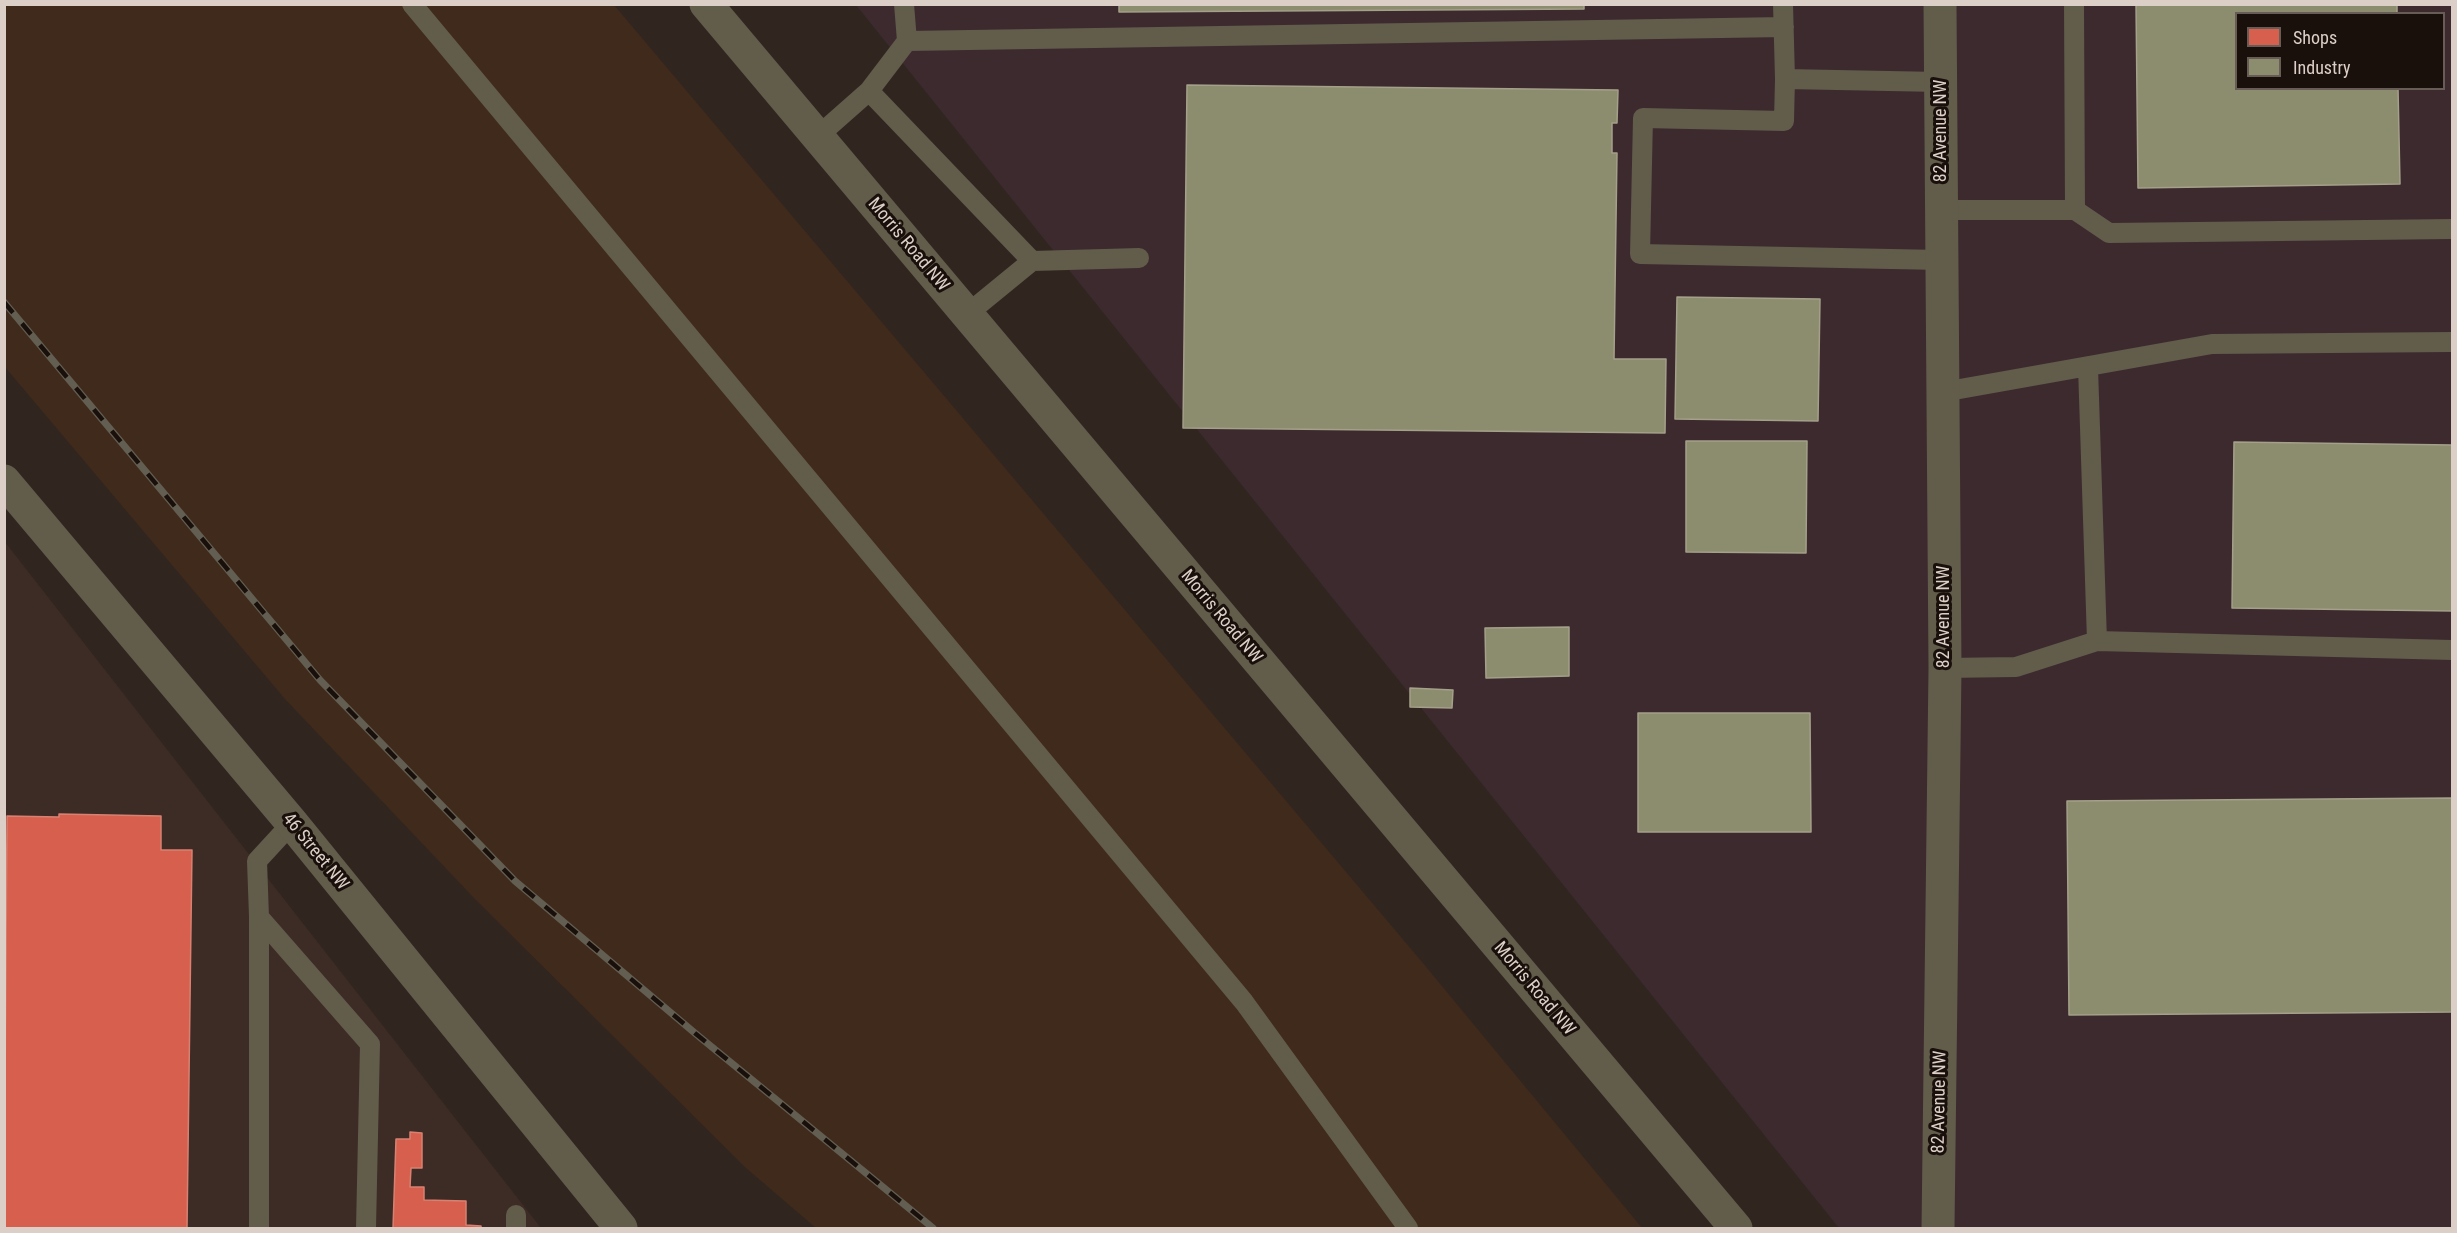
<!DOCTYPE html>
<html>
<head>
<meta charset="utf-8">
<style>
  body { margin:0 }
  #map { position:relative; width:2457px; height:1233px; overflow:hidden; background:#30261f; font-family:"Roboto Condensed",sans-serif }
  canvas { display:block }
  .frame { position:absolute; inset:0; border:6px solid #dccfc7; pointer-events:none }
  .legend { position:absolute; left:2235px; top:12px; width:210px; height:78px; box-sizing:border-box; background:#19100b; border:2px solid #675c56; margin:0; padding:8px 10px; list-style:none; font-size:18px; color:#dccfc7 }
  .legend li { display:flex; align-items:center; gap:12px; height:30px }
  .legend b { width:30px; border:2px solid #675c56 }
</style>
</head>
<body>
<div id="map">
<canvas width="2457" height="1233"></canvas>
<div class="frame"></div>
<ul class="legend">
<li><b style="height:16px;background:#d6604d"></b>Shops</li>
<li><b style="height:16px;background:#8c8c6e"></b>Industry</li>
</ul>
</div>
<script>
const context = document.querySelector('canvas').getContext('2d');
context.lineJoin = 'round';
function fillPath(path, color) { context.fillStyle = color; context.fill(path, 'evenodd'); }
function trace(path, color, width, dash) { context.strokeStyle = color; context.lineWidth = width; context.lineCap = dash ? 'butt' : 'round'; context.setLineDash(dash || []); context.stroke(path); }
function drawText(font, color, halo, rows, align = 'center') {
  context.font = font + ' "Roboto Condensed",sans-serif'; context.lineWidth = 6; context.setLineDash([]); context.textBaseline = 'middle'; context.strokeStyle = halo; context.fillStyle = color; for (const [text, x, y, turn = 0] of rows) {
    context.save(); context.translate(x, y); context.rotate((+turn || 0) * Math.PI / 180); context.textAlign = isNaN(turn) ? turn : align; if (halo) context.strokeText(text, 0, 0); context.fillText(text, 0, 0); context.restore();
  }
}
fillPath(new Path2D(`
  M5,542l536,686h-536z`), '#3d2b25');
fillPath(new Path2D(`
  M856,5h1596v1223h-613zM2236,14h208v74h-208z`), '#3c2a2f');
fillPath(new Path2D(`
  M4,5h610l808,957 220,266h-826l-70,-60 -271,-269 -190,-200 -280,-332z`), '#402a1b');
const shops = new Path2D(`
  M59,814l102,2v34h31l-5,378h-183l3,-412 52,1z
  M410,1132l12,1v35h-11l-1,19h14v13l42,1v24l15,1v2h-88l3,-89h14z`);
fillPath(shops, '#d6604d');
trace(shops, '#d88172', 1.5);
const industry = new Path2D(`
  M1119,4h465v5l-465,3z
  M2136,4h261v10h-161v74h162l2,96 -262,4z
  M1187,85l431,5 -1,33h-5v30h5l-3,206h52l-1,74 -482,-5z
  M1677,297l143,2 -2,122 -143,-2z
  M1686,441h121l-1,112 -120,-1z
  M2234,442l218,3v166l-220,-3z
  M1569,627v49l-83,2 -1,-50z
  M1410,688l43,2 -1,18 -42,-1z
  M1638,713h172l1,119h-173z
  M2452,798v214l-383,3 -2,-214z`);
fillPath(industry, '#8c8c6e');
trace(industry, '#a4a089', 1.5);
trace(new Path2D(`
  M412,4l832,998 164,226
  M904,4l3,37
  M1783,4l2,75
  M1940,82l-155,-3 -1,42 -141,-3 -3,136 301,6
  M869,91l163,170 -66,54
  M818,136l51,-45 38,-50 877,-14
  M1941,210h134l-1,-206
  M2075,210l34,23 343,-4
  M1032,261l107,-3
  M2088,367l9,274
  M1943,392l269,-48 240,-2
  M1945,668l71,-1 81,-26 355,9
  M292,823l-35,38 2,56 111,127 -4,184
  M516,1215v13
  M259,1228v-311`), '#625c4b', 20);
trace(new Path2D(`
  M706,4l1030,1224
  M1938,1228l7,-560 -5,-664`), '#625c4b', 33);
trace(new Path2D(`
  M4,481l288,342 329,405`), '#625c4b', 33);
const rail = new Path2D(`
  M4,302l316,378 195,201 181,153 237,194`);
trace(rail, '#635e52', 7);
trace(rail, '#19100b', 4.5, [14]);
drawText('18px', '#dccfc7', '#19100b', [
  ["82 Avenue NW",1941,131,-90],
  ["Morris Road NW",908,245,50],
  ["Morris Road NW",1221,617,50],
  ["82 Avenue NW",1944,617,-90],
  ["46 Street NW",315,852,51],
  ["Morris Road NW",1534,989,50],
  ["82 Avenue NW",1940,1102,-89]
]);
</script>
</body>
</html>
